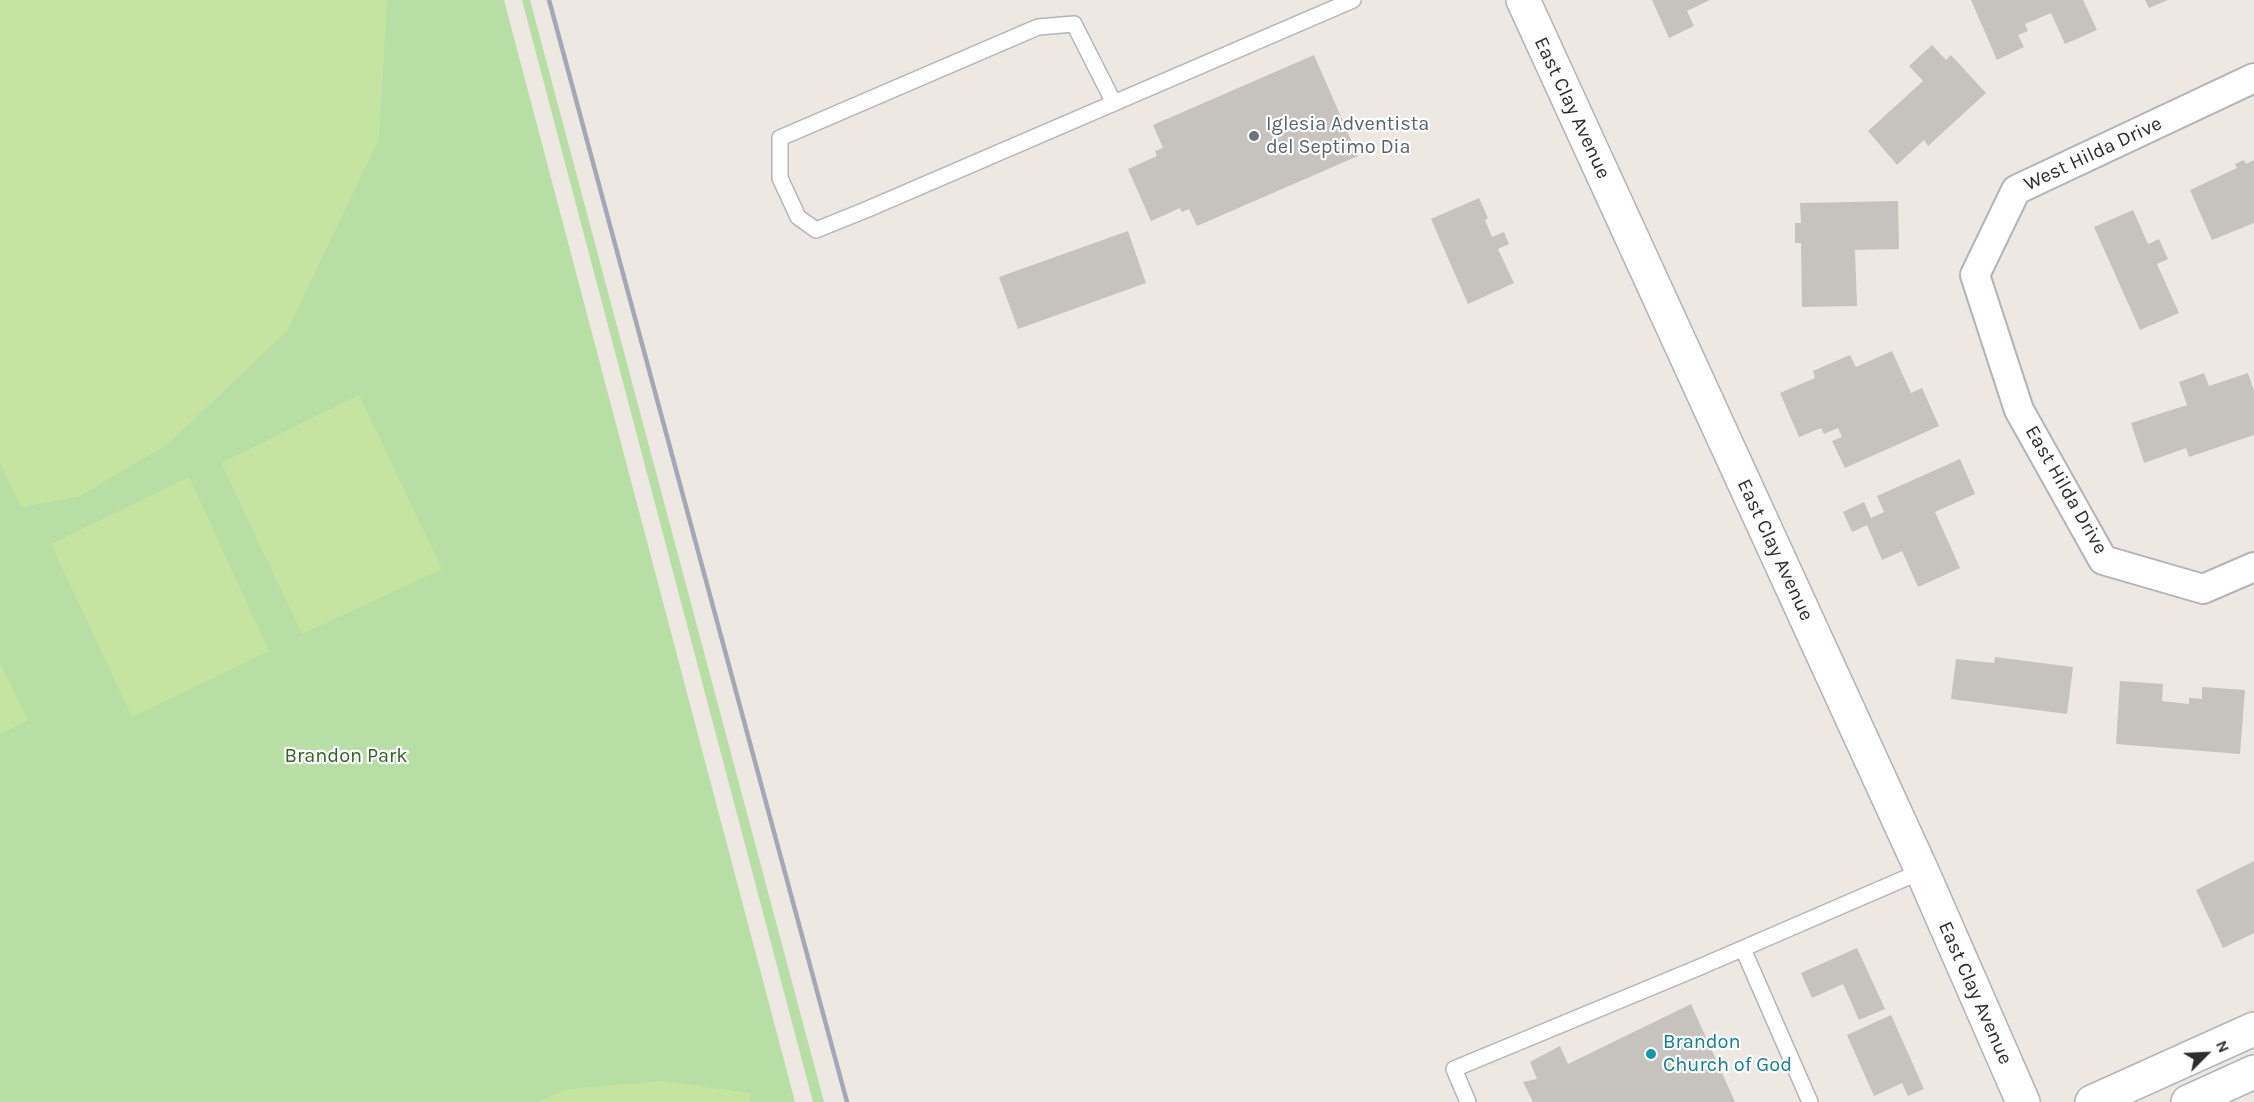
<!DOCTYPE html>
<html>
<head>
<meta charset="utf-8">
<style>
  body { margin:0 }
  #map { position:relative; width:2254px; height:1102px; overflow:hidden; background:#ede8e2; font-family:Karla,sans-serif }
  canvas { display:block }
  .north { position:absolute; left:2176px; top:1024px; width:60px; height:60px; -webkit-text-stroke:4px #fff; paint-order:stroke; rotate:66deg; font-size:16px; font-weight:700; line-height:24px; text-align:center; color:#2d2d2d }
  .north::after { content:''; display:block; margin:auto; width:21px; height:27px; background:#2d2d2d; clip-path:polygon(50% 0,100% 100%,50% 72%,0 100%) }
</style>
</head>
<body>
<div id="map">
<canvas width="2254" height="1102"></canvas>
<div class="north">N</div>
</div>
<script>
const context = document.querySelector('canvas').getContext('2d');
context.lineJoin = 'round';
function fillPath(path, color) { context.fillStyle = color; context.fill(path, 'evenodd'); }
function trace(path, color, width, dash) { context.strokeStyle = color; context.lineWidth = width; context.lineCap = dash ? 'butt' : 'round'; context.setLineDash(dash || []); context.stroke(path); }
function drawText(font, color, halo, rows, align = 'center') {
  context.font = font + ' Karla,sans-serif'; context.lineWidth = 4.5; context.setLineDash([]); context.textBaseline = 'middle'; context.strokeStyle = halo; context.fillStyle = color; for (const [text, x, y, turn = 0] of rows) {
    context.save(); context.translate(x, y); context.rotate((+turn || 0) * Math.PI / 180); context.textAlign = isNaN(turn) ? turn : align; if (halo) context.strokeText(text, 0, 0); context.fillText(text, 0, 0); context.restore();
  }
}
fillPath(new Path2D(`
  M0,0h504l291,1102h-795z
  M522,0h8l294,1102h-11z`), '#b7dea4');
fillPath(new Path2D(`
  M0,0h387l-8,139 -92,192 -119,113 -90,53 -57,10 -21,-44z
  M359,395l83,174 -140,65 -81,-171z
  M189,477l80,174 -137,66 -81,-173z
  M0,663l28,57 -28,14z
  M663,1081l88,12 -2,9h-211l30,-13z`), '#c6e4a1');
fillPath(new Path2D(`
  M1652,0h58l-23,11 7,15 -25,12z
  M1971,0h112l14,30 -32,14 -14,-31 -26,11 3,7 -10,4 6,12 -27,13z
  M2145,0h23l-19,8z
  M1932,45l14,15 5,-5 35,38 -58,53 -4,-6 -27,25 -29,-34 55,-50 -14,-15z
  M1314,55l44,101 -161,70 -8,-17 -7,3 -2,-4 -29,13 -23,-52 29,-13 -2,-5 8,-3 -10,-23z
  M2244,160l2,4 8,-4v63l-42,17 -22,-50 47,-22 -2,-4z
  M1479,198l9,20 -3,2 7,17 12,-5 5,12 -11,5 16,34 -46,21 -37,-85z
  M1898,201l1,48 -44,1 2,56 -55,1 -1,-64h-6v-20h6l-1,-20z
  M2133,210l15,34 11,-5 9,20 -11,5 22,49 -39,17 -46,-103z
  M1128,231l18,52 -128,46 -19,-52z
  M1892,351l19,42 11,-5 17,38 -94,42 -13,-27 10,-4 -4,-9 -14,6 -3,-6 -22,9 -19,-44 35,-15 -2,-7 37,-16 6,12z
  M2204,373l5,13 39,-13 6,18v44l-65,22 -3,-9 -42,15 -13,-40 56,-18 -8,-23z
  M1960,459l15,35 -40,18 25,56 -42,19 -16,-36 -20,9 -15,-35 -15,7 -9,-20 21,-10 7,16 13,-6 -7,-16z
  M1995,657l78,10 -6,47 -116,-15 5,-40 38,4z
  M2120,681l43,3 -1,17 27,3v-6l13,1v-12l43,3 -5,64 -124,-10z
  M2254,861v72l-31,15 -27,-58z
  M1857,948l28,61 -26,11 -16,-36 -31,14 -11,-25z
  M1691,1004l44,98h-202l-10,-20 14,-3 -7,-17 30,-16 8,18z
  M1891,1015l33,74 -16,7 -6,-13 -28,13 -27,-61z`), '#c6c2bd');
const lane = new Path2D(`
  M1114,103l-40,-79 -36,3 -258,111v40l18,39 18,13 52,-21 485,-209
  M1743,949l67,153
  M1468,1102l-14,-33 246,-102 222,-96`);
const street = new Path2D(`
  M2254,78l-238,112 -41,85 44,135 84,150 100,29 51,-22`);
const secondary = new Path2D(`
  M1523,0l399,871 101,231
  M2092,1102l162,-73
  M2188,1102l66,-30`);
trace(lane, '#b2b3bc', 18);
trace(street, '#b2b3bc', 32);
trace(secondary, '#b2b3bc', 36);
trace(lane, '#fff', 15);
trace(street, '#fff', 28);
trace(secondary, '#fff', 33);
trace(new Path2D(`
  M549,0l298,1102`), '#a4a7b5', 4.5);
for (const [x, y, r, color] of [
  [1254,136,6,"#6b7280"],
  [1651,1054,6,"#0f9aa8"]
]) { const dot = new Path2D(); dot.arc(x, y, r, 0, 2 * Math.PI); context.fillStyle = color; context.fill(dot); trace(dot, '#fff', 2); }
drawText('20px', '#2d2d2d', '#fff', [
  ["East Clay Avenue",1572,108,65],
  ["West Hilda Drive",2093,154,-25],
  ["East Hilda Drive",2066,490,60],
  ["East Clay Avenue",1775,550,65],
  ["East Clay Avenue",1975,993,66]
]);
drawText('20px', '#5b616d', '#fff', [
  ["Iglesia Adventista",1266,124],
  ["del Septimo Dia",1266,147]
], 'left');
drawText('20px', '#2f6523', '#fff', [
  ["Brandon Park",346,756]
]);
drawText('20px', '#0d838f', '#fff', [
  ["Brandon",1663,1042],
  ["Church of God",1663,1065]
], 'left');
</script>
</body>
</html>
